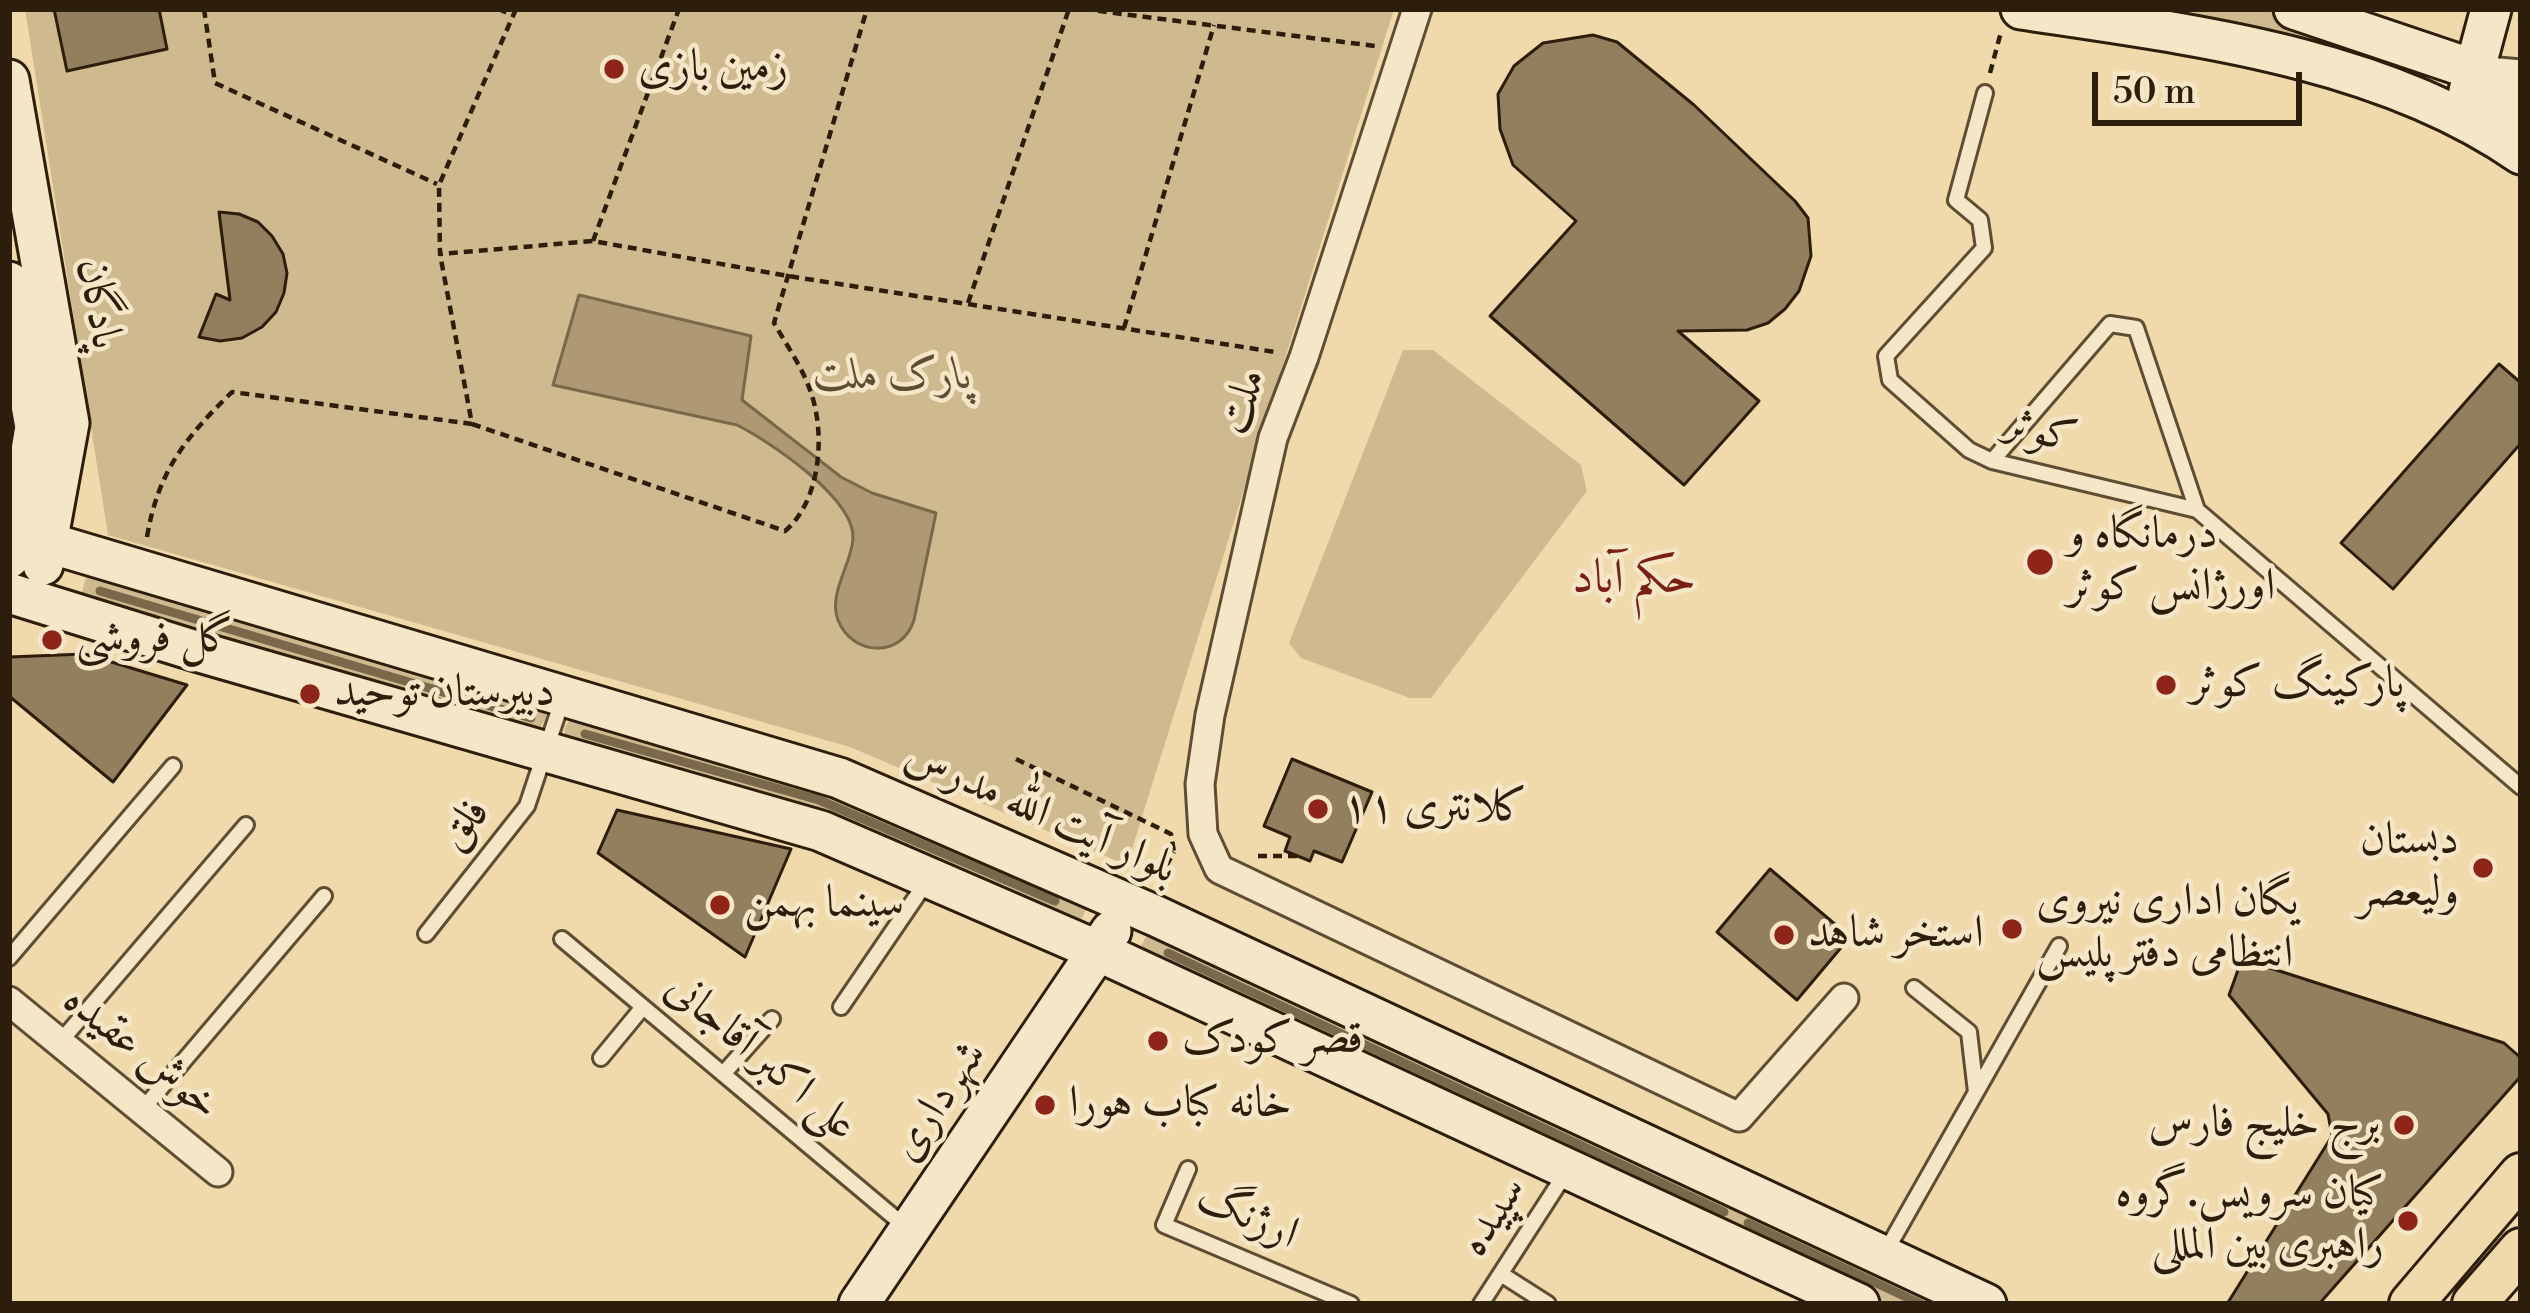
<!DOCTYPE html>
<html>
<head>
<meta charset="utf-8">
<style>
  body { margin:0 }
  #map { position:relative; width:2530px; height:1313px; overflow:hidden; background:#f0d9aa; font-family:"Libre Bodoni",serif }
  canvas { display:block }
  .frame { position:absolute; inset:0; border:12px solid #2d1e0b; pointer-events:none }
  .scale { position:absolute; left:2092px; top:72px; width:210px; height:54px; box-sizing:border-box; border:6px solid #2d1e0b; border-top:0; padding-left:15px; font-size:36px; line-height:42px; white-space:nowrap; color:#2d1e0b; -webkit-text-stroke:9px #f5e6c8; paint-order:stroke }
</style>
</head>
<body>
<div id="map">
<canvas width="2530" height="1313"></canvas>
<div class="frame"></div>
<div class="scale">50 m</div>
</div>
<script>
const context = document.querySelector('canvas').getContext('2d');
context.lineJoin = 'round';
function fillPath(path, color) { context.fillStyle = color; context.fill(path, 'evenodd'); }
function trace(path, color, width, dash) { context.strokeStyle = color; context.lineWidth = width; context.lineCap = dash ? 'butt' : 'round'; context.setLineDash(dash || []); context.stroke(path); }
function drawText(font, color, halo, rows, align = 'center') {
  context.font = font + ' "Libre Bodoni",Amiri,serif'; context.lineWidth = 9; context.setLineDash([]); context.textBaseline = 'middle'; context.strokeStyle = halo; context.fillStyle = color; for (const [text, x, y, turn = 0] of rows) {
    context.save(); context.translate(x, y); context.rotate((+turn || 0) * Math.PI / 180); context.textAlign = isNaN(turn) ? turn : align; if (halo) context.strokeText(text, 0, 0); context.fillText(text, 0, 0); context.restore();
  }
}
fillPath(new Path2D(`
  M25,9h1369l-267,856 -277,-118 -742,-212z
  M2021,9h273l13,4 130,96z
  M1403,350h30l148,115 6,26 -156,207h-21l-109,-40 -12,-15z
  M91,559l455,150v9l-10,16 -460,-120z
  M595,706l502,183 -26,50 -507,-197c-2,-23 12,-28 31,-36z
  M1156,916l830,388h-127l-728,-337z`), '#cfb98f');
const water = new Path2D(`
  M579,295l172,41 -9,64 99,77 31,16 64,20 -22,107c-12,39 -62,36 -76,0 -10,-26 13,-55 15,-81 3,-40 -84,-98 -116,-114l-184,-40z`);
fillPath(water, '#ae9974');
trace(water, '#7a684a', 3);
trace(new Path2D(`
  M100,591l431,127
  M585,734l234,66 236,101
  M1168,953l556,259
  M1748,1223l173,81`), '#7a684a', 9);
const building = new Path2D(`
  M54,9h105l8,40 -100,22z
  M1593,35l24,7 77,63 101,96 13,17 3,38 -12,35 -14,18 -17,14 -21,7 -69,1 81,70 -75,84 -194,-169 86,-95 -63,-56 -13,-36 -2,-35 16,-28 29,-23z
  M219,212l20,2 19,8 14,14 11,18 4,19 -3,20 -8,19 -14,15 -20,11 -22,3 -21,-4 17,-43 14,6z
  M2499,364l22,19v60l-128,146 -52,-46z
  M85,654l102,31 -74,97 -104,-86v-39z
  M1292,759l80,33 -30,70 -28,-11 -4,10 -25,-10 5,-14 -26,-11z
  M617,810l174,39 -46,108 -147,-104z
  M1770,869l80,68 -53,63 -80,-68z
  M2242,959l262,84 17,15v18l-202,228h-92l105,-168 -4,-22 -99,-119z`);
fillPath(building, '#927f5e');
trace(building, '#2d1e0b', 3);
const lane = new Path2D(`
  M1985,93l-29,107 24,20 4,28 -98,108 4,24 79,70 23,11 205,49 324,277
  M1992,461l118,-137 26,4 61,182
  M426,934l101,-128 36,-108
  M562,939l345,289
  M9,958l164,-192
  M1914,988l55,44 7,60
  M841,1007l86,-126
  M60,1042l186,-217
  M601,1058l42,-51
  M723,1074l49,-55
  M142,1110l182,-214
  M1188,1169l-24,56 187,79
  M1886,1251l173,-305
  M1501,1274l47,30
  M1481,1304l84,-130`);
const street = new Path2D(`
  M1417,9l-113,348 -31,81 -63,277 -10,69 3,50 16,35 520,248 105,-119
  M2475,70l46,4
  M9,1001l209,171`);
const secondary = new Path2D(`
  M2021,9c166,25 359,47 500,145
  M2294,9l181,61 22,26 24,18
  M9,80l60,343 -26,142
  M2469,91l22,-82
  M9,282l26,145 -18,107 -8,24
  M9,531l830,247 317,138 830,388
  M9,593l187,58 625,180 277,120 761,353
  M859,1304l252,-373`);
const primary = new Path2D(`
  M2411,1304l110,-129
  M2474,1304l47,-54`);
trace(lane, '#5e4d33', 20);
trace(street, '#5e4d33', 33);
trace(secondary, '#2d1e0b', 45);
trace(primary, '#2d1e0b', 48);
trace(new Path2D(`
  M204,9l11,74 222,101
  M498,9l15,6
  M516,9l-77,176 1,69 153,-13 195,35 487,76
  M1083,9l292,37
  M1990,73l11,-41
  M593,241l86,-232
  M968,303l101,-294
  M1124,328l90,-303
  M472,424l313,107c36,-30 41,-99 25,-141 -8,-23 -24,-46 -36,-67l93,-314
  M147,537c11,-66 39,-100 85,-145l240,32 -32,-170
  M1016,759l155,75 3,18
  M1258,856h41
  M1159,879l15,-27`), '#2d1e0b', 4.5, [9, 6]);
trace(lane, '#f5e6c8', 14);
trace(street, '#f5e6c8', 27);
trace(secondary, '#f5e6c8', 39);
trace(primary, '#f0d9aa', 42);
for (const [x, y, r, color] of [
  [614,69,12,"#8f2418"],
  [2040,562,15,"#8f2418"],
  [52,640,12,"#8f2418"],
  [2166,685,12,"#8f2418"],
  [310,694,12,"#8f2418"],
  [1318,809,12,"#8f2418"],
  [2483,868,12,"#8f2418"],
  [720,905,12,"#8f2418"],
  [2012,929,12,"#8f2418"],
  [1784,935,12,"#8f2418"],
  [1158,1041,12,"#8f2418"],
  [1045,1105,12,"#8f2418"],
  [2404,1125,12,"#8f2418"],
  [2408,1221,12,"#8f2418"]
]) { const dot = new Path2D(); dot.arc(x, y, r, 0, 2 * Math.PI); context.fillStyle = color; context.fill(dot); trace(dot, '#f5e6c8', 4.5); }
drawText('45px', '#2d1e0b', '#f5e6c8', [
  ["زمین بازی",638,69],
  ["درمانگاه و",2067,536],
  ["اورژانس کوثر",2067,588],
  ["گل فروشی",76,640],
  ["پارکینگ کوثر",2190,685],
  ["دبیرستان توحید",334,694],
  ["کلانتری ۱۱",1342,809],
  ["دبستان",2459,842,"right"],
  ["ولیعصر",2459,894,"right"],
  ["یگان اداری نیروی",2036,903],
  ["انتظامی دفتر پلیس",2036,955],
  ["سینما بهمن",744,905],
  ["استخر شاهد",1808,935],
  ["قصر کودک",1182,1041],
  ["خانه کباب هورا",1069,1105],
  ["برج خلیج فارس",2380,1125,"right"],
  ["کیان سرویس.گروه",2384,1195,"right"],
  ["راهبری بین المللی",2384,1247,"right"]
], 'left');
drawText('45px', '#2d1e0b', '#f5e6c8', [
  ["پادگان",97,304,80],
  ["ملت",1244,402,-71],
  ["کوثر",2040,433,15],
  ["بلوار آیت الله مدرس",1040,814,24],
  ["فلق",466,826,-52],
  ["خوش عقیده",140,1054,39],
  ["علی اکبر آقاجانی",760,1058,40],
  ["شهرداری",940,1102,-56],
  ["ارژنگ",1247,1217,24],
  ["سپیده",1494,1217,-57]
]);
drawText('italic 45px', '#5e4c33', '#f5e6c8', [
  ["پارک ملت",893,377]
]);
drawText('48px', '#7a1f14', '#f5e6c8', [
  ["حکم آباد",1634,581]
]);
</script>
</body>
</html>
